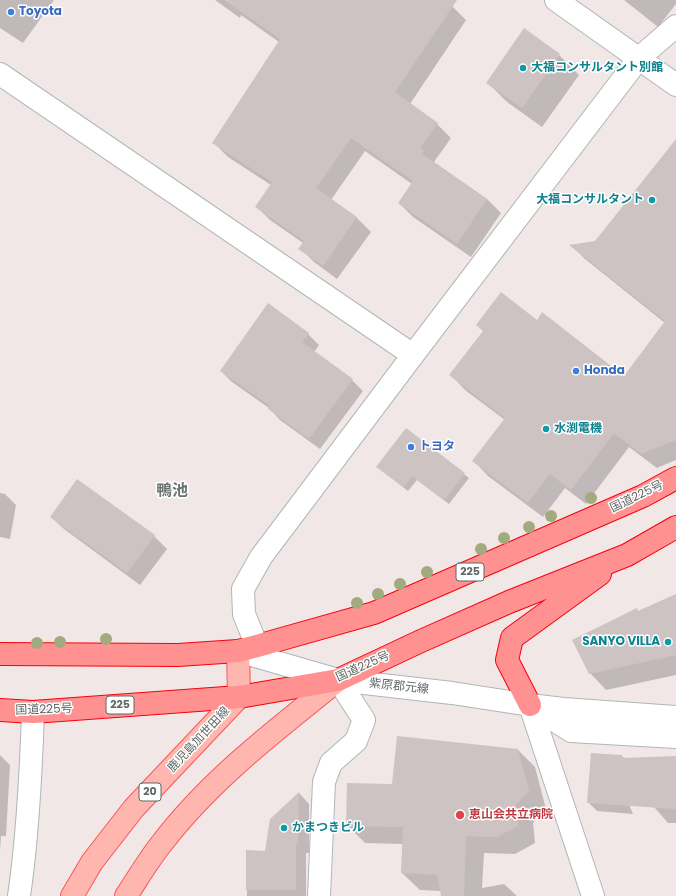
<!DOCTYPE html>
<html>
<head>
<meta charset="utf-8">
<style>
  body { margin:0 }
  canvas { display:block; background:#f1e7e7 }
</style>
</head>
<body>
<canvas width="676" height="896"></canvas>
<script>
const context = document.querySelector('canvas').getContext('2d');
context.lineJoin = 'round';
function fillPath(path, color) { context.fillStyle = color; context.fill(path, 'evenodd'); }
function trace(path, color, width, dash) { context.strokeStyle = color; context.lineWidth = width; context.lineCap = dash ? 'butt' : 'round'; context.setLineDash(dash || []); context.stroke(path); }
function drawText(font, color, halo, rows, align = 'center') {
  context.font = font + ' Poppins,"Noto Sans JP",sans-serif'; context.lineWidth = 3; context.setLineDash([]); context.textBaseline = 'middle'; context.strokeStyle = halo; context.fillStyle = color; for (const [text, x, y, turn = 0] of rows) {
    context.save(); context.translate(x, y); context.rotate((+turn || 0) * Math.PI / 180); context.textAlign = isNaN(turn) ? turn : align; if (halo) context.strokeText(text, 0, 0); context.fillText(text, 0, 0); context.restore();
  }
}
fillPath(new Path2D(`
  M0,0h54l-31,43 -23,-15z
  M215,0h227l10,6 14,14 -56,84 27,20 14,14 -17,24 53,37 14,14 -30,44 -58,-40 -14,-14 13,-19 -47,-33 -34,49 26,18 14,14 -34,47 -23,-17 -14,-14 3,-5 -33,-23 -14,-14 15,-21 -43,-28 -14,-14 65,-101 -38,-27 -1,3z
  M624,0h52v4l-18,23z
  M559,55l20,20 -37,52 -35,-25 -20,-20z
  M676,161v299l-19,8 -28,-21 -43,57 -21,-16 -22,29 -55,-41 -14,-15 31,-41 -40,-30 -14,-15 86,-54 87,56 41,-54 -80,-64 -14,-14 25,-3z
  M308,334l11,11 -5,7 38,28 11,11 -43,58 -40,-29 -11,-12 -37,-26 -11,-11z
  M406,429l63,49 -20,26 -32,-24 -9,11 -26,-20z
  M0,493l5,1 11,11 -6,34 -10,-2z
  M51,517l103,19 13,13 -27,36 -76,-56z
  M676,595v80l-70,15 -16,-17 47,-63 2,2z
  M518,750l17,17 11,42 -13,14 2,20 -20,11 -31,-1 -2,35 22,-4 13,12h-75l-1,-5 -21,-1 -18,-17 1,-29 -38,-1 -18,-18 46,-40z
  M0,755l10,10 -4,71h-5l-1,16z
  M622,756l3,3 51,-2v66h-8l-14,-16 -26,-5 5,12 -36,-3 -9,-9z
  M299,793l10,11v49h-3v43h-59v-45l19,1 5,-32z`), '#0003');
fillPath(new Path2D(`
  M224,0h233l-62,92 43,31 -18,25 4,3 -2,3 65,45 -30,45 -59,-41 15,-22 -62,-43 -35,50 41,29 -34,49 -25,-17 6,-8 -49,-34 17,-25 -60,-39 68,-104z
  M524,28l36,26 -38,54 -36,-25z
  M676,139v301l-35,14 -27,-21 -43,57 -21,-16 -22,29 -56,-42 33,-43 -56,-43 34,-44 -7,-6 25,-33 36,28 5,-8 82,64 41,-55 -96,-76 26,-4z
  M268,303l41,30 -7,9 51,37 -44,60 -41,-30 2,-3 -50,-35z
  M406,428l59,45 -21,27 -32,-24 -8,11 -28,-20z
  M77,479l78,56 -28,38 -77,-56z
  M676,594v61l-87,19 -17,-34 65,-32 1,3z
  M397,736l121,13 11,42 -13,14 2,21 -21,11 -31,-1 -2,60h-23l-4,-21 -36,-2 2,-46 -57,-1 1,-43 45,1z
  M591,753l31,2v3l54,-2v53l-89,-6z
  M299,792l-1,52 -2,-1v47h-50v-40l19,1 5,-32z`), '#cdc3c3');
const minor = new Path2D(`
  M556,0l120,85
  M0,74l413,281
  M257,646l-13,-32 -1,-25 18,-32 152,-202 226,-297 37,-32
  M238,651l100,29 114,13 78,12 33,4 113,8
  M530,705l63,191
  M535,708l36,23 105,6
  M19,896c9,-61 12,-123 14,-184
  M319,896l5,-114 7,-19 25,-22 8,-21 -26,-40`);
const major = new Path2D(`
  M72,896l20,-34 42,-54 105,-111 -1,-46
  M126,896c12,-18 23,-37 36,-53 49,-64 114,-113 176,-163`);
const highway = new Path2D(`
  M0,654l178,1 60,-4 19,-5 117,-33 269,-117 33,-18
  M530,705l-23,-45 5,-22 88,-64
  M0,710l33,2 206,-15 99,-17 83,-39 88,-39 118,-47 49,-28`);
trace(minor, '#afb7b7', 24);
trace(major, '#fd5457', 24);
trace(highway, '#f8000c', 24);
trace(minor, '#fff', 22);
trace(major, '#ffb6ae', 22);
trace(highway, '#ff9190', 22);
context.fillStyle = '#a2ab80';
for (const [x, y] of [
  [591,498],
  [551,516],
  [529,527],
  [504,538],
  [481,549],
  [427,572],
  [400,584],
  [378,594],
  [357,603],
  [106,639],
  [60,642],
  [37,643]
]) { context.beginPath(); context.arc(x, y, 6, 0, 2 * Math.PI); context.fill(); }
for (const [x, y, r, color] of [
  [11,12,4,"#3f7fe0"],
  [523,68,4,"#0f9aa8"],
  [652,200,4,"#0f9aa8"],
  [576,371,4,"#3f7fe0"],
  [546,429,4,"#0f9aa8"],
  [411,447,4,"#3f7fe0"],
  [668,642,4,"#0f9aa8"],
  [460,815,5,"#e0444e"],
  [284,828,4,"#0f9aa8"]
]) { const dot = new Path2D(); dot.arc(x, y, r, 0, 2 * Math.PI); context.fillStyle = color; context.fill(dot); trace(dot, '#fff', 1.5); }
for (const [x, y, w] of [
  [470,572,28],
  [120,705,28],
  [150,792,22]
]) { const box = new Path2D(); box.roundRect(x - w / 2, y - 9, w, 18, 3); context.fillStyle = '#fff'; context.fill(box); trace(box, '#5e6866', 1); }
drawText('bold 11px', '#5e6866', null, [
  ["225",470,572],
  ["225",120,705],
  ["20",150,792]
]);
drawText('bold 12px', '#366cbe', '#fff', [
  ["Toyota",19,12],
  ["Honda",584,371],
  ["トヨタ",419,447]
], 'left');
drawText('bold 12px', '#0d838f', '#fff', [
  ["大福コンサルタント別館",531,68],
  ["大福コンサルタント",644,200,"right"],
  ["水渕電機",554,429],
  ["SANYO VILLA",660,642,"right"],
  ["かまつきビル",292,828]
], 'left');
drawText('12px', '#5e6866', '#fff', [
  ["国道225号",637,497,-26],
  ["国道225号",363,667,-24],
  ["紫原郡元線",399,687,6],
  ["国道225号",44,710,-2],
  ["鹿児島加世田線",199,740,-47]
]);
drawText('bold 12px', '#be3a42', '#fff', [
  ["恵山会共立病院",469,815]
], 'left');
drawText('bold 16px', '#6a7573', '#fff', [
  ["鴨池",172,492]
]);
</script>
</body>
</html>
